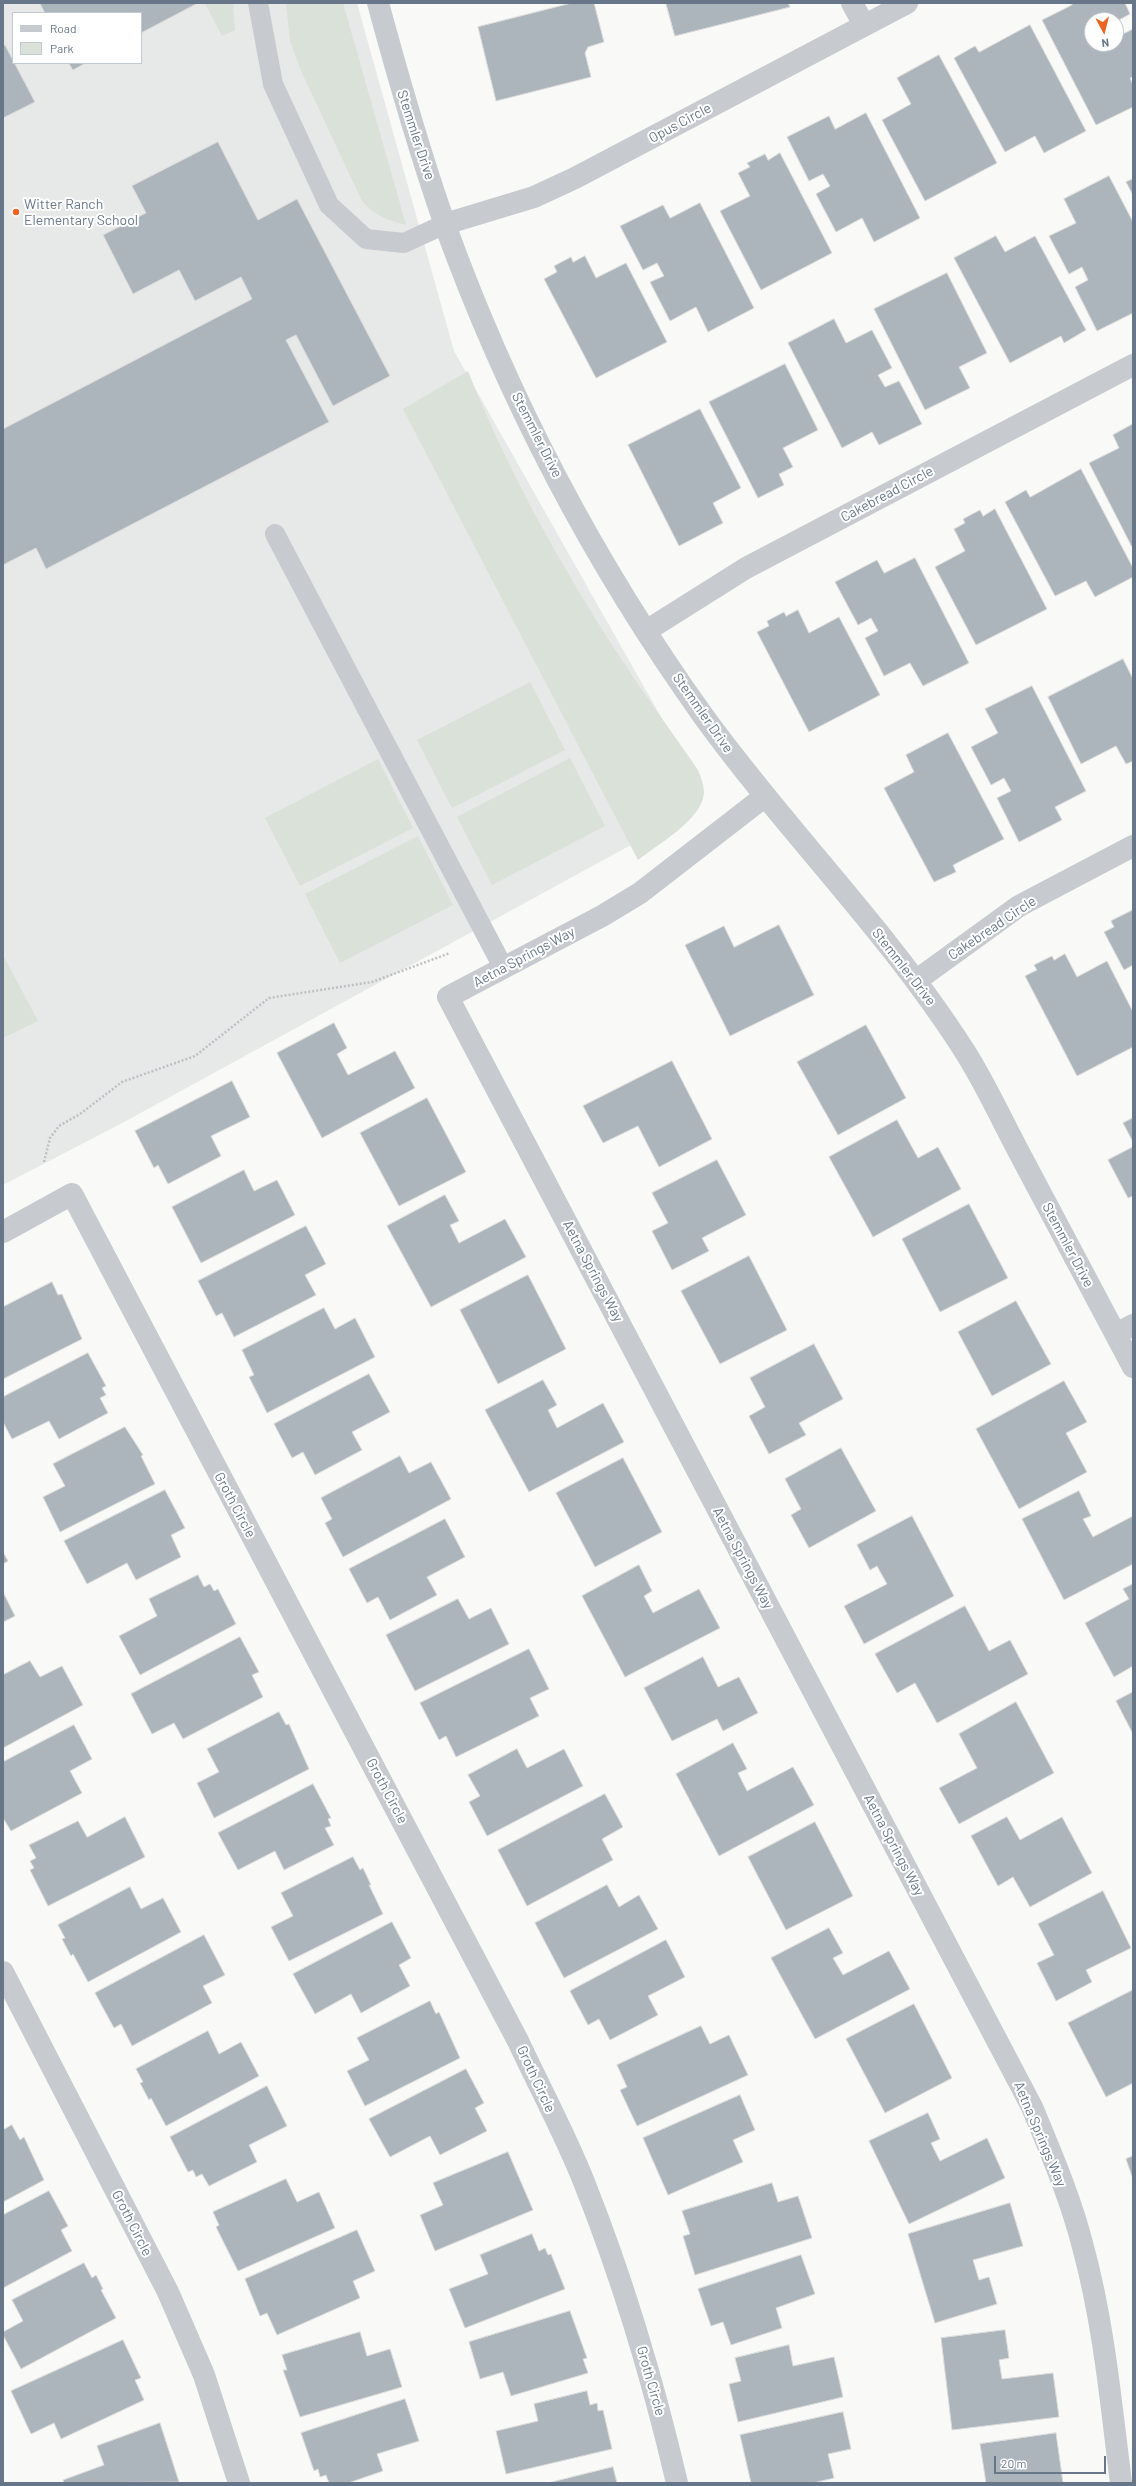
<!DOCTYPE html>
<html>
<head>
<meta charset="utf-8">
<style>
  body { margin:0 }
  #map { position:relative; width:1136px; height:2486px; overflow:hidden; background:#f9f9f7; font-family:Barlow,sans-serif }
  canvas { display:block }
  .frame { position:absolute; inset:0; border:4px solid #677789; pointer-events:none }
  .legend { position:absolute; left:12px; top:12px; width:130px; height:52px; box-sizing:border-box; background:#fff; border:1px solid #c2c9d0; margin:0; padding:5px 7px; list-style:none; font-size:12px; color:#677789 }
  .legend li { display:flex; align-items:center; gap:8px; height:20px }
  .legend b { width:20px; border:1px solid #c2c9d0 }
  .north { position:absolute; left:1084px; top:12px; width:40px; height:40px; box-sizing:border-box; background:#fff; border:1px solid #c2c9d0; border-radius:50%; rotate:173deg; font-size:11px; font-weight:700; line-height:16px; text-align:center; color:#677789 }
  .north::after { content:''; display:block; margin:auto; width:14px; height:18px; background:#ec6424; clip-path:polygon(50% 0,100% 100%,50% 72%,0 100%) }
  .scale { position:absolute; left:994px; top:2456px; width:112px; height:18px; box-sizing:border-box; border:2px solid #677789; border-top:0; padding-left:5px; font-size:12px; line-height:14px; white-space:nowrap; color:#677789; -webkit-text-stroke:3px #fff; paint-order:stroke }
</style>
</head>
<body>
<div id="map">
<canvas width="1136" height="2486"></canvas>
<div class="frame"></div>
<ul class="legend">
<li><b style="height:5px;background:#c7cace"></b>Road</li>
<li><b style="height:11px;background:#dae1d8"></b>Park</li>
</ul>
<div class="north">N</div>
<div class="scale">20 m</div>
</div>
<script>
const context = document.querySelector('canvas').getContext('2d');
context.lineJoin = 'round';
function fillPath(path, color) { context.fillStyle = color; context.fill(path, 'evenodd'); }
function trace(path, color, width, dash) { context.strokeStyle = color; context.lineWidth = width; context.lineCap = dash ? 'butt' : 'round'; context.setLineDash(dash || []); context.stroke(path); }
function drawText(font, color, halo, rows, align = 'center') {
  context.font = font + ' Barlow,sans-serif'; context.lineWidth = 4; context.setLineDash([]); context.textBaseline = 'middle'; context.strokeStyle = halo; context.fillStyle = color; for (const [text, x, y, turn = 0] of rows) {
    context.save(); context.translate(x, y); context.rotate((+turn || 0) * Math.PI / 180); context.textAlign = isNaN(turn) ? turn : align; if (halo) context.strokeText(text, 0, 0); context.fillText(text, 0, 0); context.restore();
  }
}
fillPath(new Path2D(`
  M3,3h354l97,348 241,426 -33,51 -536,293 -123,64zM13,13h128v50h-128z`), '#e7e8e8');
fillPath(new Path2D(`
  M205,3h28l2,27 -13,6z
  M286,3h57l63,222c-19,-5 -30,-9 -44,-24l-60,-128 -12,-32z
  M468,371c36,92 85,180 137,263 29,46 62,91 93,136 3,7 6,15 6,23 -2,27 -46,51 -66,67l-235,-451z
  M530,682l35,68 -113,58 -35,-68z
  M570,758l35,68 -113,59 -35,-68z
  M378,759l35,69 -113,58 -35,-68z
  M418,836l35,69 -113,58 -35,-69z
  M3,955l35,66 -35,17z`), '#dae1d8');
const building = new Path2D(`
  M40,3h158l-57,30v-20h-96z
  M572,3h22l10,39 -16,5 -3,6 6,24 -95,24 -18,-74z
  M666,3h122l2,4 -115,29z
  M1071,3h54l5,11 -13,7 6,13 10,-5v48l-3,1 3,7v22l-37,18 -54,-105 30,-15zM1092,20h24v24h-24z
  M1030,25l56,106 -42,22 -9,-17 -30,16 -51,-94 21,-12 4,6z
  M5,45l30,57 -32,16v-71z
  M939,55l58,108 -72,38 -43,-81 29,-16 -14,-26z
  M69,63h17l-13,7z
  M866,113l54,105 -46,24 -12,-24 -26,14 -20,-38 14,-8 -7,-12 -14,7 -22,-44 42,-21 6,13z
  M218,142l40,78 39,-21 93,177 -57,30 -37,-71 -10,5 43,82 -283,147 -10,-21 -33,17v-136l249,-130 -11,-22 -46,24 -16,-31 -46,24 -30,-59 43,-22 -14,-27z
  M780,153l52,100 -71,37 -41,-79 30,-15 -12,-23 12,-6 -3,-4 18,-9 3,6z
  M1109,176l24,46v91l-36,18 -22,-44 13,-7 -6,-13 -13,7 -20,-38 27,-13 -12,-24z
  M1133,179v16l-7,-13z
  M700,203l54,105 -46,24 -12,-25 -26,14 -20,-39 14,-6 -7,-13 -14,7 -23,-44 43,-21 7,13z
  M996,236l9,16 30,-16 51,94 -22,13 -3,-7 -51,27 -56,-105z
  M585,256l11,22 30,-15 41,79 -71,36 -52,-99 13,-7 -3,-6 17,-9 2,5z
  M947,273l40,80 -28,14 11,21 -45,22 -51,-101z
  M834,319l12,24 26,-13 20,38 -14,7 7,12 14,-6 23,43 -43,21 -7,-13 -30,16 -54,-105z
  M785,364l33,66 -35,18 10,19 -14,7 5,11 -26,13 -49,-96z
  M700,409l41,79 -28,15 10,20 -44,23 -51,-101z
  M1133,424v125l-44,-86 30,-15 -6,-13z
  M1081,469l52,99v9l-38,20 -9,-16 -31,15 -50,-94 21,-12 4,7z
  M995,509l52,100 -71,36 -41,-78 30,-16 -11,-22 11,-6 -2,-4 17,-9 3,6z
  M915,558l54,105 -46,23 -13,-23 -26,13 -19,-38 13,-7 -7,-13 -13,7 -23,-43 42,-22 7,13z
  M798,610l11,23 30,-16 41,78 -71,37 -52,-100 12,-6 -2,-5 17,-9 2,4z
  M1123,659l10,20v82l-7,3 -10,-18 -35,18 -33,-67z
  M1032,686l54,105 -31,16 7,13 -43,22 -22,-44 14,-7 -7,-13 -13,7 -20,-38 27,-14 -13,-24z
  M948,733l56,106 -51,26 3,7 -22,10 -50,-94 30,-16 -8,-17z
  M1133,910v55l-9,5 -20,-38 10,-5 -3,-6z
  M779,925l35,70 -84,41 -45,-91 39,-19 10,21z
  M1065,954l12,23 30,-16 26,51v35l-56,29 -52,-100 12,-6 -3,-5 18,-9 2,4z
  M334,1023l13,25 -10,6 11,21 47,-24 20,37 -93,50 -45,-85z
  M866,1025l40,73 -68,37 -41,-73z
  M672,1061l40,78 -53,28 -21,-41 -35,17 -20,-37z
  M232,1081l18,36 -39,19 10,20 -53,28 -10,-19 -4,3 -19,-37z
  M427,1098l39,74 -67,34 -39,-73z
  M1133,1118v24l-10,-19z
  M897,1120l21,38 20,-11 23,42 -88,48 -44,-80z
  M1133,1147v49l-5,2 -20,-38z
  M717,1160l29,55 -44,23 7,13 -37,19 -20,-39 16,-8 -16,-30z
  M244,1170l10,21 23,-11 18,35 -94,48 -29,-56z
  M445,1195l14,26 -9,4 9,18 46,-24 21,38 -95,50 -44,-81z
  M969,1204l39,74 -68,34 -38,-73z
  M306,1226l20,38 -21,11 11,20 -82,42 -12,-24 -6,3 -18,-35z
  M749,1256l38,74 -67,34 -39,-73z
  M528,1275l38,74 -68,35 -38,-74z
  M52,1282l6,13 4,-1 20,45 -79,40v-72z
  M1016,1301l35,63 -59,32 -34,-64z
  M324,1308l11,21 20,-11 20,39 -108,56 -18,-36 5,-2 -12,-25z
  M814,1344l29,55 -44,24 7,12 -37,19 -20,-38 16,-9 -15,-29z
  M88,1353l18,33 -4,2 4,7 -6,3 8,15 -49,26 -10,-18 -37,18 -9,-17v-25z
  M369,1374l21,38 -38,20 10,18 -47,25 -12,-23 -11,6 -18,-34z
  M543,1380l14,25 -9,5 9,18 46,-25 21,39 -95,50 -44,-82z
  M1064,1381l23,41 -21,11 21,39 -68,37 -43,-80z
  M125,1427l18,28 -2,1 14,28 -95,48 -17,-35 22,-11 -12,-22z
  M841,1448l35,63 -67,37 -18,-33 10,-6 -16,-30z
  M400,1456l9,17 22,-11 20,37 -108,58 -18,-34 7,-4 -11,-21z
  M623,1458l39,74 -67,35 -39,-74z
  M165,1490l20,38 -14,7 10,22 -45,23 -9,-17 -40,21 -23,-43z
  M1079,1491l12,25 -8,3 10,18 40,-21v48l-69,36 -42,-81z
  M912,1516l42,80 -90,48 -20,-38 43,-22 -10,-18 -7,4 -13,-25z
  M445,1519l20,38 -38,20 10,18 -47,25 -12,-23 -11,6 -18,-34z
  M3,1552l5,9 -5,3z
  M639,1565l13,26 -8,5 9,17 46,-24 21,39 -95,49 -43,-81z
  M198,1575l6,12 6,-3 4,7 4,-2 18,35 -96,51 -21,-39 38,-20 -8,-17z
  M1133,1584v82l-19,11 -29,-54 44,-24 -6,-10z
  M3,1592l12,24 -12,6z
  M458,1599l11,20 22,-11 18,36 -94,47 -29,-56z
  M965,1606l24,45 21,-11 18,34 -91,49 -22,-40 -18,10 -22,-39z
  M240,1637l19,35 -7,3 11,22 -80,42 -9,-16 -22,11 -21,-40z
  M529,1649l20,40 -19,9 9,18 -83,41 -10,-21 -7,4 -19,-37z
  M703,1657l15,30 21,-10 19,36 -35,18 -6,-12 -45,22 -28,-53z
  M30,1661l10,16 22,-11 21,39 -80,43v-73z
  M1133,1692v42l-17,-33z
  M1016,1702l38,71 -95,51 -20,-36 38,-20 -18,-34z
  M279,1712l7,13 3,-1 20,45 -95,49 -17,-35 22,-11 -12,-23z
  M74,1725l18,34 -22,12 12,22 -71,38 -8,-13v-56z
  M733,1743l14,26 -9,4 9,18 46,-24 21,38 -95,51 -43,-82z
  M517,1749l10,19 37,-19 19,37 -96,50 -18,-34 11,-6 -12,-21z
  M313,1784l18,34 -3,1 3,7 -6,2 9,17 -50,25 -9,-19 -37,19 -20,-37z
  M605,1794l18,33 -21,12 11,21 -86,46 -29,-56z
  M125,1817l20,40 -97,49 -18,-36 4,-2 -4,-7 6,-3 -7,-13 49,-24 9,16z
  M1007,1817l13,23 42,-23 30,56 -62,34 -17,-30 -15,9 -27,-50z
  M815,1822l38,74 -67,34 -38,-73z
  M353,1857l7,13 3,-2 8,17h-2l14,29 -94,47 -18,-34 22,-11 -12,-23z
  M607,1885l12,22 20,-12 19,34 -94,49 -29,-55z
  M130,1887l11,22 22,-11 18,34 -93,50 -15,-28 -2,2 -9,-17 3,-1 -7,-13z
  M1103,1891l28,57 -45,22 6,12 -36,19 -19,-38 17,-8 -16,-31z
  M392,1922l19,36 -12,7 11,21 -49,27 -10,-19 -36,20 -22,-40z
  M829,1928l14,25 -10,5 10,17 46,-24 21,38 -95,50 -44,-81z
  M204,1935l21,40 -22,11 9,17 -80,43 -11,-22 -7,4 -19,-35z
  M666,1940l19,37 -37,19 10,19 -48,25 -11,-21 -11,6 -18,-34z
  M1133,1990v93l-27,14 -38,-74z
  M430,2001l6,13 3,-2 21,46 -95,48 -18,-35 22,-11 -12,-22z
  M914,2004l38,74 -67,35 -39,-74z
  M701,2026l9,18 19,-9 19,40 -111,51 -17,-36 7,-3 -10,-22z
  M208,2031l11,23 22,-12 18,34 -93,50 -15,-28 -2,2 -9,-17 3,-1 -7,-13z
  M466,2069l18,34 -9,5 12,23 -47,24 -10,-19 -40,21 -21,-38z
  M267,2086l20,40 -38,19 8,17 -48,24 -7,-12 -6,3 -3,-7 -5,2 -18,-35z
  M740,2095l15,35 -22,10 10,22 -75,33 -25,-57z
  M928,2113l12,26 -9,4 9,18 47,-23 18,40 -96,46 -40,-83z
  M12,2125l8,15 4,-3 20,43 -41,22v-72z
  M508,2152l25,58 -98,41 -15,-36 23,-10 -10,-22z
  M1133,2156v23l-7,-20z
  M286,2179l11,23 22,-10 16,36 -97,43 -22,-44 3,-2 -6,-13z
  M772,2183l6,19 20,-6 14,42 -117,37 -12,-39 7,-2 -8,-23z
  M49,2191l19,35 -7,4 11,21 -69,37v-73z
  M1010,2203l13,43 -50,14 6,20 10,-3 8,27 -62,19 -27,-89z
  M357,2230l18,41 -22,10 7,17 -83,37 -10,-22 -7,3 -15,-37z
  M532,2234l7,17 6,-3 3,7 3,-1 14,35 -100,39 -16,-39 39,-15 -8,-19z
  M801,2255l14,39 -39,14 6,20 -51,17 -8,-23 -12,4 -13,-37z
  M84,2263l8,15 4,-3 7,14 -2,1 15,28 -95,51 -18,-34v-3l20,-11 -11,-21z
  M570,2311l17,47 -4,1 5,14 -77,23 -8,-24 -23,7 -11,-37z
  M1005,2330l4,28 -10,2 3,19 51,-6 6,44 -107,13 -11,-92z
  M360,2332l7,24 23,-7 12,38 -102,30 -17,-47h4l-5,-15z
  M123,2340l18,38 -6,2 9,20 -83,39 -7,-16 -23,11 -20,-43z
  M789,2345l4,21 41,-9 9,40 -105,25 -9,-38 12,-3 -6,-23z
  M587,2391l3,14 7,-2 1,8 5,-1 9,39 -106,25 -10,-43 42,-10 -4,-17z
  M405,2399l14,42 -42,13 6,17 -35,12h-19l-3,-8 -6,2 -2,-8 -4,2 -13,-38z
  M843,2412l8,37 -23,5 6,24 -21,5h-62l-11,-48z
  M160,2423l19,59 -115,1 -1,-3 41,-15 -7,-19z
  M1056,2433l7,50h-77l-6,-39z
  M613,2467l4,16h-69z`);
fillPath(building, '#adb5bc');
trace(building, '#dbdbd9', 1);
trace(new Path2D(`
  M44,1162l6,-24 9,-12 21,-12 42,-32 73,-26 74,-58 103,-16 78,-29`), '#bec1c4', 2.5, [2, 2]);
trace(new Path2D(`
  M258,3l15,81 56,121 37,34 38,4 41,-19
  M275,534l228,433`), '#c7cace', 20);
trace(new Path2D(`
  M378,3c20,74 41,147 66,219 63,175 152,344 260,495 82,113 182,212 258,330 23,35 40,74 60,111 37,70 74,139 111,209
  M852,3l12,22
  M445,224l89,-27 41,-19 332,-175
  M646,631l100,-63 387,-203
  M764,797l-124,96 -38,23 -154,81 584,1110c19,46 39,92 51,140 21,77 28,157 38,236
  M917,980l102,-74 114,-60
  M3,1232l69,-38 446,847c22,47 47,93 66,141 39,98 69,198 93,301
  M1116,1334l17,-9
  M3,1972l165,320 36,83 35,108`), '#c7cace', 22);
for (const [x, y, r, color] of [
  [16,212,4,"#ec6424"]
]) { const dot = new Path2D(); dot.arc(x, y, r, 0, 2 * Math.PI); context.fillStyle = color; context.fill(dot); trace(dot, '#fff', 1.5); }
drawText('14px', '#677789', '#fff', [
  ["Opus Circle",680,123,-28],
  ["Stemmler Drive",416,135,72],
  ["Stemmler Drive",537,435,63],
  ["Cakebread Circle",887,494,-28],
  ["Stemmler Drive",703,713,55],
  ["Cakebread Circle",992,928,-34],
  ["Aetna Springs Way",524,957,-28],
  ["Stemmler Drive",904,967,52],
  ["Stemmler Drive",1068,1245,62],
  ["Aetna Springs Way",593,1271,62],
  ["Groth Circle",235,1505,62],
  ["Aetna Springs Way",743,1558,62],
  ["Groth Circle",387,1791,62],
  ["Aetna Springs Way",894,1845,62],
  ["Groth Circle",536,2079,65],
  ["Aetna Springs Way",1040,2134,67],
  ["Groth Circle",132,2223,63],
  ["Groth Circle",651,2381,74]
]);
drawText('14px', '#677789', '#fff', [
  ["Witter Ranch",24,204],
  ["Elementary School",24,220]
], 'left');
</script>
</body>
</html>
